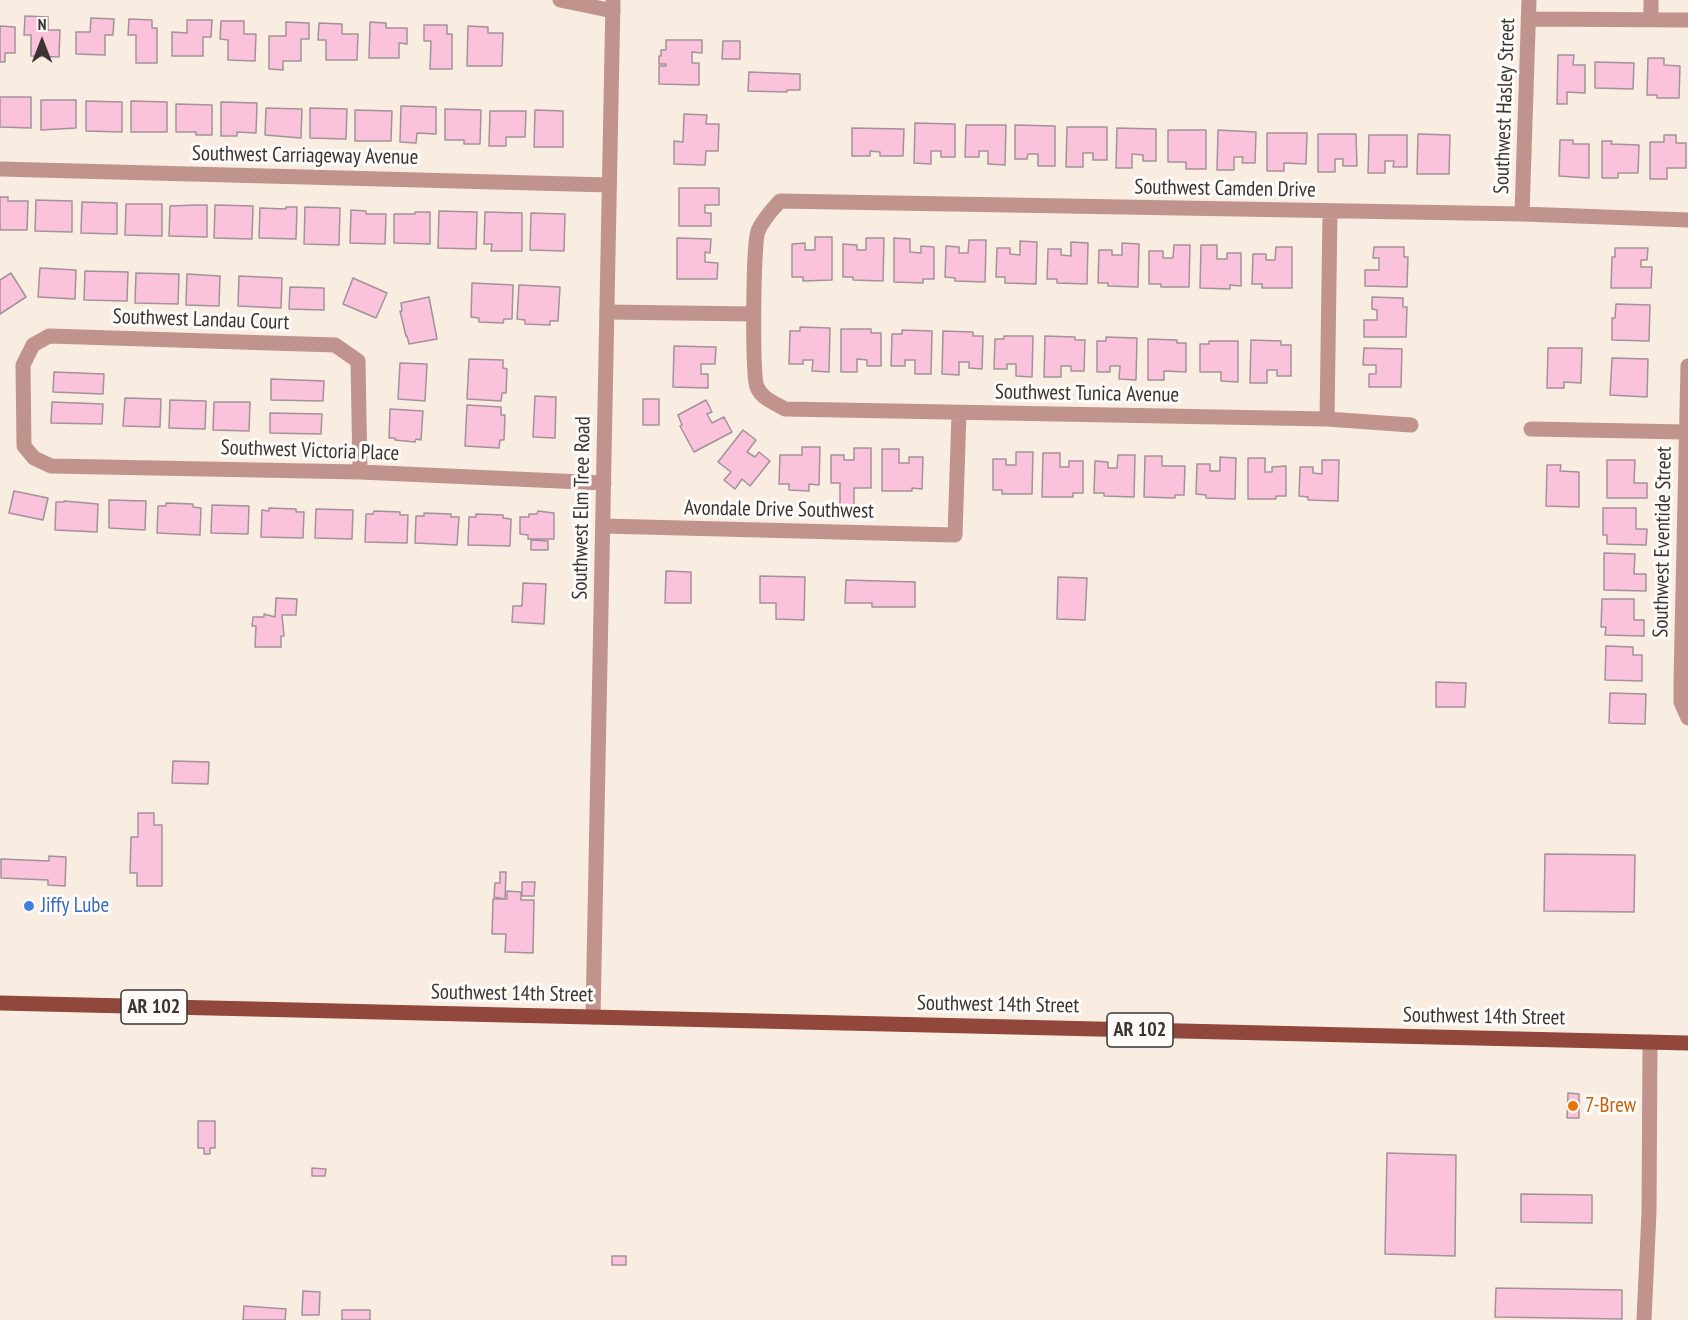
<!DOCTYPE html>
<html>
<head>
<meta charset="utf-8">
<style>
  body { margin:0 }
  #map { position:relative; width:1688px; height:1320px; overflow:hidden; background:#f9ece1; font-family:"PT Sans Narrow",sans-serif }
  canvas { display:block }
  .north { position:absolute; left:12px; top:12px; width:60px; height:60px; -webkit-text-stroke:4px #fefbf9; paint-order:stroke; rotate:0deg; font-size:16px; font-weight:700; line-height:24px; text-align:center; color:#3a3530 }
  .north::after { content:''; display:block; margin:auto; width:21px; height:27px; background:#3a3530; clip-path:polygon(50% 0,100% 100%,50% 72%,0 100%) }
</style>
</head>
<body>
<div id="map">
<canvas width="1688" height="1320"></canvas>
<div class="north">N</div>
</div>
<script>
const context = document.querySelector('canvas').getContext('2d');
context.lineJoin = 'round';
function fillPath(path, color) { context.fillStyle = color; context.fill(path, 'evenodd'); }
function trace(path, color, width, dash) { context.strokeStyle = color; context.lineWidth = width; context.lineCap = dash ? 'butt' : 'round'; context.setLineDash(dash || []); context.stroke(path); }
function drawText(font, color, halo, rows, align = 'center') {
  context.font = font + ' "PT Sans Narrow",sans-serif'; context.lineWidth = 6; context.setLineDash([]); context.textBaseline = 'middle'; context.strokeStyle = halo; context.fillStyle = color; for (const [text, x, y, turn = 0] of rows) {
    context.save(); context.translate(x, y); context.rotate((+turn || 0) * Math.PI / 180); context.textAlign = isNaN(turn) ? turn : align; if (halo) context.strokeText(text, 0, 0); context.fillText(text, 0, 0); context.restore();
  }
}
const building = new Path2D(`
  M25,16l23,1v13h12l-1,27 -28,-1v-21h-7z
  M91,18l23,1 -1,16h-8v20l-29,-1v-22h14z
  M129,19l23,1v8h5v35h-21v-28h-8z
  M187,20h25l-1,17h-8v19h-31v-24l15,1z
  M221,21h23v13h12l-1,27 -27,-1v-20l-8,-1z
  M286,22l23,1v16h-8v22h-18v9l-14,-1v-33h17z
  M370,22l16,1v5h21v16l-8,-1v15h-30z
  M319,23l23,1v10h16l-1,26h-31v-20h-8z
  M424,25h23v9h5v35h-22l1,-28h-7z
  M0,26l15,1v26h-10v9h-5z
  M468,26l20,1v6h15l-1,33h-35z
  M666,40h36v13l-10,-1v11h7v22l-40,-1v-18h7v-2h-7v-8h2v-6h5z
  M723,41h17v18h-18z
  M1558,55h16l-1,10h12v28l-18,-1v12h-10z
  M1648,58h16v7l16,1 -1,32h-22v-3h-10z
  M1595,62l39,1 -1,26 -38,-1z
  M749,72l51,2v16h-13v2l-39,-1z
  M0,97h31v31l-31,-1z
  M41,100h35v28l-35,2z
  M86,101l36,1v30l-36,-1z
  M131,101l36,1v30h-36z
  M221,102l36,1 -1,30 -19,-1v4h-16z
  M176,104l36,1v30h-16v-3h-20z
  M401,106l35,1v27l-19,-1 -1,10 -16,-1z
  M266,108l36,1 -1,29 -36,-3z
  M310,108l37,1 -1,30 -36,-1z
  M445,109l36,1 -1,34h-16v-4h-19z
  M355,110l37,1 -1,30h-36z
  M535,110l28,1v36h-29z
  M490,111h36l-1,26h-19v9h-17z
  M684,114l23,1 -1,9h13l-1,27h-12l-1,14 -31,-1v-23l9,1z
  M915,123l40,1v33h-14v-6h-10v13l-17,-1z
  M966,125h40l-1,40 -17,-1v-13h-9v6h-14z
  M1015,125l40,1v40h-17v-12h-10l-1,5h-12z
  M1067,127h40v33h-14v-7h-10v14h-17z
  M852,128l52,1 -1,27h-23v-4l-10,-1v5h-18z
  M1117,128l39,1v32h-13v-6l-11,-1v14h-16z
  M1168,130h38v39h-20v-7h-18z
  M1218,130l38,2 -1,31h-13l1,-6h-9v13h-17z
  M1267,133h40l-1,31 -22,-1v8h-17z
  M1318,134h38l1,32h-14v-7h-8v13h-17z
  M1418,134l32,1 -1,39h-32z
  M1369,135h38v32h-14l1,-6h-9v12h-17z
  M1664,135h12v8h10v25h-19v11h-17v-37h14z
  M1560,140h13v4h16v34l-30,-2z
  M1602,141h10l-1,3 28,1 -1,28h-20v5h-16z
  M679,188h40v17h-14v8h6v13h-32z
  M0,197h8v4h20l-1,29h-27z
  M36,200l36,1v31l-37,-1z
  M82,202l35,1v31l-36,-1z
  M126,204h36v32l-37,-1z
  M197,205h10v32l-38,-1 1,-30z
  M215,205l38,1 -1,33 -38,-1z
  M286,207h11l-1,32 -37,-1 1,-30 26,1z
  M305,207l35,1 -1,37 -35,-1z
  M351,210l15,1v3h20l-1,30 -35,-1z
  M439,211l38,1 -1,37 -38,-1z
  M415,212h15v32l-36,-1v-29h21z
  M485,212l37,1v38h-31l1,-7h-8z
  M531,213l34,1 -1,37 -34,-1z
  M815,237h17v43l-29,1v-4h-11v-33l13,-1v7h10z
  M677,238l34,1 -1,14 -5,-1v10l13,1 -1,16h-40z
  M866,238h18l-1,43 -30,-1v-3h-10v-33l14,1v5h9z
  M894,238l16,1v13l11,1v-7l13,1v32h-11v4l-29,-1z
  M969,240h17l-1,42 -30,-1v-3l-10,-1 1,-31 13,1v6h9z
  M1020,241l17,1 -1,42 -31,-1v-6h-9l1,-29h13v6l10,1z
  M1071,242l17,1 -1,41 -30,-1v-4h-10l1,-30h13v6l10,1z
  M1122,243l17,1 -1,43 -30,-1v-3h-10l1,-33h13v5h10z
  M1174,245h16l-1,42h-28v-3h-12v-33h14v7h10z
  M1201,245h16v14h10v-6h14v33l-11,-1v4l-30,-1z
  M1276,247h16v41h-30v-4h-10l1,-30h13v6h9z
  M1374,247h30v10h4l-1,30 -42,-1v-16h14v-12h-6z
  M1615,248h33l-1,12h-6v7h11l-1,21h-40l1,-31h3z
  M40,268l36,2 -1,29 -37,-2z
  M85,271l43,1 -1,29 -43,-1z
  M11,273l15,24 -26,17v-34z
  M136,273l43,1 -1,30 -43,-1z
  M187,274l33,2 -1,30 -33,-1z
  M239,276l43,2 -1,30 -43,-2z
  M353,278l34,15 -11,25 -33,-14z
  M472,283l41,2 -1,34h-8l-1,4 -24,-1v-4l-8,-1z
  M519,285l41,2 -2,34h-8v4l-25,-1v-4l-8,-1z
  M290,287l34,1v22l-35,-1z
  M429,297l8,42 -28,5 -2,-8h-1l-6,-25h2l-1,-8z
  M1372,297l31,1v9h4l-1,30h-42v-17h13v-10l-5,-1z
  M1616,304l34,1 -1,36 -37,-1v-22h3z
  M800,327l30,1 -1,44 -17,-1 1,-11h-10v4h-14l1,-33h10z
  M841,329h30v4h10v33h-14v-6l-10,-1v13h-16z
  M902,330l30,1 -1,43h-16v-14h-10v6h-14l1,-32h10z
  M943,331l30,1v4h10l-1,33 -13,-1v-6h-10v13l-17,-1z
  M1004,336h29l-1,41 -16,-1v-12h-9v5h-13l1,-30h9z
  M1045,336l30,1v3h10l-1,31h-13v-5h-10v11h-17z
  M1106,337l31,1 -1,42 -17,-1 1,-13h-10v6h-13v-31h9z
  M1148,339l29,1v3h9v29l-22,-1v9h-16z
  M1251,340l30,1v4h10v31h-14v-6h-10v13h-17z
  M1209,341h29v41l-17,-1v-9h-21v-28h9z
  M674,346l42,1 -1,17h-14v10h7v14l-35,-1z
  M1364,348l38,1 -1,38h-32v-13h7v-9h-13z
  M1548,348h34l-1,35 -17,-1v6h-17z
  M1612,358l36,1 -1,38 -37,-2z
  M469,359l34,1v8l4,1 -1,24h-4l-1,8 -34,-2z
  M400,363l27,1 -2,37 -27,-2z
  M54,372l50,2 -1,20 -50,-2z
  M271,379l53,2 -1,20 -52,-1z
  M535,396l21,1 -1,41 -22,-1z
  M125,398l36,1 -1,28 -37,-1z
  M643,399h16v26h-16z
  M170,400l36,1 -1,28 -36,-1z
  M706,400l6,12 -5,2 5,9 12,-6 8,15 -38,20 -14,-26 2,-1 -4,-10z
  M52,402l51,2 -1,20 -51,-1z
  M214,402h36l-1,29 -36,-1z
  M467,405l34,2v8h4l-1,25h-4l-1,8 -34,-2z
  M390,409l33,2 -2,29 -5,-1 -1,3 -20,-2v-2h-6z
  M270,413l52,1 -1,20 -51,-1z
  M743,430l13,10 -9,12 8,5 4,-5 11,9 -20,25 -8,-7 -7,10 -11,-9 7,-8 -13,-10z
  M802,447h18l-1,38 -10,-1v7l-20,-1v-6h-10l1,-29h22z
  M854,448h17v40h-17v19h-14v-24h-9v-28h13v5h10z
  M882,449h17v14h10v-6h14l-1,32 -10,-1v3h-30z
  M1016,452h17l-1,42h-30v-4h-9v-31h13v6h10z
  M1043,453h17v14h9v-6h14v32h-10v4h-31z
  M1118,455h17l-1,42 -30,-1v-3h-10l1,-32 13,1v6h9z
  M1145,456h17v10h23l-1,29h-9v3l-31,-1z
  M1220,457l16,1 -1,41 -29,-1v-3l-10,-1 1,-30h13v7h10z
  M1248,458h17v14h7v-5l14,-1v30h-10v3h-28z
  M1322,460h17l-1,41 -30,-1v-3l-9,-1 1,-29h13v6l9,1z
  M1607,460h28l-1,23h13v15h-40z
  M1547,465h14l-1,6 19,1v35l-33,-1z
  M14,491l34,7 -5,22 -34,-7z
  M109,500l37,1 -1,29 -36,-2z
  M64,501l34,3 -1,28 -42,-2 1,-28h8z
  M166,503l27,1v3l8,1 -1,27 -43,-2 1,-27h8z
  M212,505l37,1 -1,28 -37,-1z
  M269,508l27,1v3h8l-1,26 -42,-1 1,-27 7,1z
  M1603,508h33v21h11l-1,16 -39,-1v-9h-4z
  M316,509l37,1 -1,29 -37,-1z
  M374,511l26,1v3h8l-1,28 -42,-1 1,-28h7z
  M538,511l16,2v26h-26v-4l-8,-1v-17h9v-3h8z
  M424,513l27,1v3h8l-2,28 -42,-2 1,-27h8z
  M476,514l27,1v3l8,1 -1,27 -42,-1 1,-28h7z
  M531,540l17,1v9h-17z
  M1604,553l31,1 -1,20h12v17l-42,-1z
  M666,571l25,1v31h-26z
  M760,576l45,1 -1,43 -28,-1v-16h-16z
  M1058,577l29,1 -2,42 -28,-1z
  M846,580l69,2v25h-43v-4h-27z
  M523,583l23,1 -2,40 -32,-2 1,-16h9z
  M276,598l21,1 -1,16h-14l2,21h-3v11h-26l1,-21h-4l1,-9h11v-3l11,3z
  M1602,599h32v21h10v16l-39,-1 1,-8h-5z
  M1606,646l27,1v8h9v26l-37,-1z
  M1436,682l30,1 -1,24h-29z
  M1610,693l36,1 -1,30 -36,-1z
  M173,761l36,1 -1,22 -36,-1z
  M138,813h16v12h8v61h-25v-13h-7l1,-36h7z
  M1545,854l90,1 -1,57 -90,-1z
  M49,856l17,1 -1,29 -17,-1v-5l-47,-2v-19l48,2z
  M500,872h6l-1,27 -11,-2 1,-14h5z
  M522,882h13l-1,14h-12z
  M507,891l14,1v8h13l-1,53 -28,-1 1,-18h-14l1,-35h14z
  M1568,1093l11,1v24h-12z
  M198,1121h17v27h-5v6h-6v-6h-6z
  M1387,1153l69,2 -1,101 -70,-2z
  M312,1168l14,1 -1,7h-13z
  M1521,1194l71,1v28l-71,-1z
  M612,1256h14v9h-14z
  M1496,1288l126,2v29l-127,-2z
  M303,1291l17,1 -1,23h-17z
  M244,1306l42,3 -1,11h-42z
  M342,1310h28v10h-28z`);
fillPath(building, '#fbc2db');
trace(building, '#a29299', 1.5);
trace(new Path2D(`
  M560,0l53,11
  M1528,19l160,1
  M1651,19v-19
  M0,169l609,16
  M1522,214l7,-214
  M607,312l146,2
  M1688,366l-7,314v22l7,16
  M1327,419l3,-207
  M1411,425l-84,-6 -542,-10c-10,-6 -23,-10 -28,-22 -5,-13 -4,-144 1,-156 5,-12 14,-21 22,-30l742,13 166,6
  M1531,429l155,3
  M360,472l-2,-111 -23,-16 -286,-9 -16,9 -10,20 1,81 10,12 17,8 309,6 244,11
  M603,526l352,9 4,-122
  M1644,1320l5,-108 1,-170`), '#c0948c', 15);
trace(new Path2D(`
  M593,1017l20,-1017`), '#c0948c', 15);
trace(new Path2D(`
  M0,1003l1688,40`), '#91473b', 15);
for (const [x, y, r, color] of [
  [29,906,6,"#3f7fe0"],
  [1573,1106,6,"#e8710a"]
]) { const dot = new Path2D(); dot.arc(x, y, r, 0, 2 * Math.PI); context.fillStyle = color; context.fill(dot); trace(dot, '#fefbf9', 2); }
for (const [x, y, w] of [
  [154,1007,66],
  [1140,1030,66]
]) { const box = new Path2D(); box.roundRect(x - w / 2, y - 17, w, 34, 4.5); context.fillStyle = '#fefbf9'; context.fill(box); trace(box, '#3a3530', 1.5); }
drawText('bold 20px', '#3a3530', null, [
  ["AR 102",154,1007],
  ["AR 102",1140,1030]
]);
drawText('21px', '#3a3530', '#fefbf9', [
  ["Southwest Hasley Street",1505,106,-88],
  ["Southwest Carriageway Avenue",305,156,1],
  ["Southwest Camden Drive",1225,189,1],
  ["Southwest Landau Court",201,320,2],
  ["Southwest Tunica Avenue",1087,394,1],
  ["Southwest Victoria Place",310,451,2],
  ["Southwest Elm Tree Road",582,508,-89],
  ["Avondale Drive Southwest",779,510,1],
  ["Southwest Eventide Street",1663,542,-89],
  ["Southwest 14th Street",512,994,1],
  ["Southwest 14th Street",998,1005,1],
  ["Southwest 14th Street",1484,1017,1]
]);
drawText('21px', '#366cbe', '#fefbf9', [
  ["Jiffy Lube",41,906]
], 'left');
drawText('21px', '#c56008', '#fefbf9', [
  ["7-Brew",1585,1106]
], 'left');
</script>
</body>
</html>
